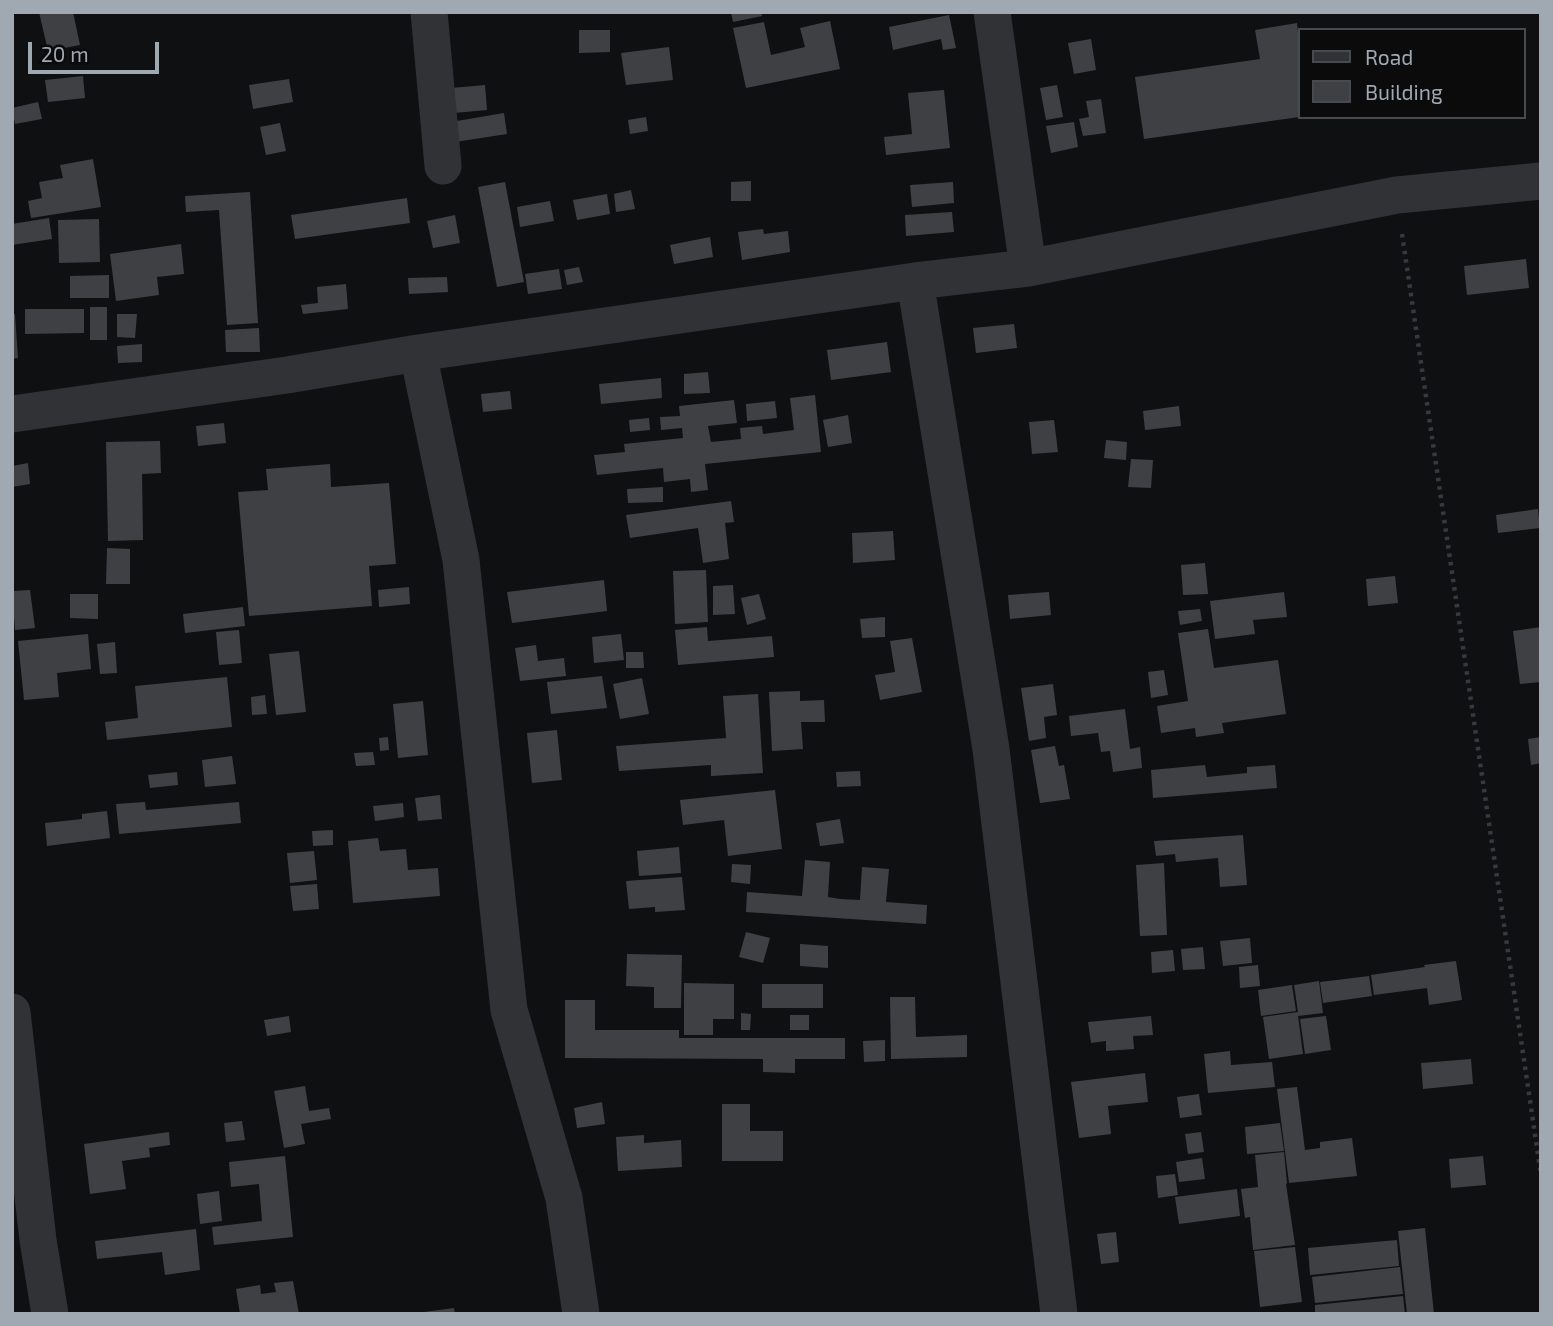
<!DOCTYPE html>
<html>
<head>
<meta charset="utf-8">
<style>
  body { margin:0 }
  #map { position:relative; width:1553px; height:1326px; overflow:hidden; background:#0f1011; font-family:"Exo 2",sans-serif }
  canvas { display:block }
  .frame { position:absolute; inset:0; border:14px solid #a0a8b2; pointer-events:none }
  .legend { position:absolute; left:1298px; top:28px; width:228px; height:91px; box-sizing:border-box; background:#0b0b0c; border:2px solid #474a4e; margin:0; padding:9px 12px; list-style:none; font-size:21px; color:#a0a8b2 }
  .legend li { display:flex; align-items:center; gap:14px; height:35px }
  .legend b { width:35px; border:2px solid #474a4e }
  .scale { position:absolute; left:28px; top:42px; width:131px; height:32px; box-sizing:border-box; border:4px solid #a0a8b2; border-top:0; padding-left:9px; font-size:21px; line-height:24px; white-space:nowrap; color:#a0a8b2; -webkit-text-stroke:5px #0b0b0c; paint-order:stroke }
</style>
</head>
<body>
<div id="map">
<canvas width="1553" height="1326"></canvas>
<div class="frame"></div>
<ul class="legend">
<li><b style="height:9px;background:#303236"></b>Road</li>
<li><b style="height:19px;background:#3e4044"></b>Building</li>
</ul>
<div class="scale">20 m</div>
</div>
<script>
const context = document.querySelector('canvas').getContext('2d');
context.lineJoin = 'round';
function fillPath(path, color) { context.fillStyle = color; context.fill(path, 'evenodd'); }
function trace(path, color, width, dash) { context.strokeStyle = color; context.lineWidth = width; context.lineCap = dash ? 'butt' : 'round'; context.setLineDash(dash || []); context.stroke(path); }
fillPath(new Path2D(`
  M39,12h34l7,33 -32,6z
  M731,12h30l1,4 -29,6z
  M949,15l7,33 -13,2 -2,-11 -48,11 -4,-23z
  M830,21l10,48 -94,19 -13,-60 31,-6 7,33 34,-8 -5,-19z
  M1297,23l2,18v76l-155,22 -9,-62 125,-18 -5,-29z
  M579,30h31v22l-31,1z
  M1091,39l5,31 -22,4 -6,-31z
  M669,47l4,33 -47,5 -5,-32z
  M83,76l2,22 -37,4 -3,-22z
  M289,79l4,23 -40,7 -4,-24z
  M485,85l2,25 -33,3 -3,-25z
  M1057,85l6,32 -17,3 -6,-32z
  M944,90l6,58 -64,7 -2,-18 28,-3 -4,-41z
  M1101,99l5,34 -23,3 -4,-17 10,-2 -3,-16z
  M38,102l4,17 -27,5 -3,-16z
  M504,113l3,21 -52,8 -4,-20z
  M646,117l2,14 -18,3 -2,-14z
  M1074,122l4,25 -27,6 -5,-27z
  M280,123l6,28 -20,4 -6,-28z
  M93,159l8,48 -70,11 -3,-17 14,-3 -3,-16 24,-4 -3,-13z
  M751,181v20h-20v-19z
  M505,182l19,100 -27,5 -19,-100z
  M953,182l1,21 -42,4 -2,-22z
  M631,190l4,19 -19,3 -2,-18z
  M250,192l8,131 -31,2 -8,-115 -33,2 -1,-16z
  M607,194l3,20 -33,6 -4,-20z
  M407,198l3,25 -115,16 -4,-24z
  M550,201l4,20 -34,6 -3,-20z
  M952,212l2,20 -48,4 -1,-21z
  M455,215l5,28 -27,5 -6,-27z
  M49,218l3,21 -40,6v-21z
  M99,219l1,43 -41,1 -1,-43z
  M763,229l1,5 24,-3 2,21 -48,8 -4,-28z
  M710,237l3,20 -39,7 -4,-19z
  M181,244l3,30 -27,3 2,18 -43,6 -6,-47z
  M1526,259l3,29 -62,7 -3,-29z
  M579,267l4,15 -16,3 -3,-15z
  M559,269l3,20 -34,5 -3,-20z
  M109,275v23h-39v-22z
  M447,277l1,15 -39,2 -1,-16z
  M346,284l2,25 -45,5 -2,-9 17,-2 -1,-16z
  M90,307h17v33h-17z
  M25,309h59v24l-59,1z
  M12,314h3l3,44 -6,1z
  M117,314h20l-2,24 -18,-1z
  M1014,324l3,24 -41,5 -3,-25z
  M259,328l1,24h-34l-1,-22z
  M887,342l4,30 -60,8 -4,-30z
  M142,344v18l-24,1 -1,-17z
  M708,372l2,21 -26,1v-20z
  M661,378l1,20 -61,6 -2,-20z
  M510,391l2,18 -29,3 -2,-18z
  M815,395l6,57 -116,12 3,26 -17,2 -1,-13 -26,3 -1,-14 -66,7 -3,-20 31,-3 -1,-8 59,-6 -1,-10 -21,2 -1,-13 20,-1 -1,-10 55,-6 3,23 -29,3 3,16 30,-3 -1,-11 22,-2 1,8 31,-4 -4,-32z
  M775,401l2,17 -30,3 -1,-17z
  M1179,406l2,20 -36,4 -2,-19z
  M848,415l4,28 -24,4 -5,-27z
  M649,418l1,12 -20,2 -1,-12z
  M1054,420l4,32 -26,2 -3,-32z
  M224,423l2,20 -28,3 -2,-20z
  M1106,440l21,2 -1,18 -22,-2z
  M160,441l1,32 -19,1 1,66 -35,1 -2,-99z
  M1131,459l22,1 -2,28 -23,-1z
  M28,463l2,21 -18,3v-21z
  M330,464l1,23 58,-4 7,81 -27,2 3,40 -123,10 -11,-124 30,-2 -2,-21z
  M663,487v15l-35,1 -1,-14z
  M731,501l3,21 -9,1 4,36 -26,4 -5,-35 -68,10 -4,-23z
  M1538,509l2,19 -42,5 -2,-18z
  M893,531l2,29 -42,3 -1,-30z
  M107,548l23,1v35h-24z
  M1205,563l3,31 -25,1 -2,-30z
  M706,570l2,52 -33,2 -2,-53z
  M1395,576l3,27 -30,3 -2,-27z
  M604,580l3,31 -95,12 -5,-31z
  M733,585l2,29 -22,1v-29z
  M409,587l1,17 -31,3 -1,-17z
  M30,590l5,38 -20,2 -3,-39z
  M1049,592l2,23 -41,4 -2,-24z
  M1284,592l3,25 -34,3 2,14 -40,5 -5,-38z
  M70,594h28v25l-28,-1z
  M759,594l7,25 -19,6 -6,-27z
  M243,607l2,19 -60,7 -2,-19z
  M1200,609l2,12 -22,4 -2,-14z
  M885,617v20l-23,1 -2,-19z
  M707,627l1,14 64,-5 2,21 -96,8 -3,-35z
  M1541,627v55l-21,2 -7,-53z
  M1208,629l6,39 64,-8 8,54 -64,9 2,10 -28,4 -1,-9 -34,5 -4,-27 31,-5 -10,-68z
  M239,630l3,33 -23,2 -3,-33z
  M88,634l3,35 -34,4 2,24 -35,3 -6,-59z
  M621,634l3,26 -30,3 -2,-26z
  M912,638l10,54 -42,8 -5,-25 20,-3 -5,-31z
  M115,642l2,31 -17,1 -3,-30z
  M536,645l2,16 26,-3 2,18 -46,5 -5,-33z
  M299,651l7,61 -30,3 -7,-61z
  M626,652h17l1,16h-18z
  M1164,670l4,25 -17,3 -3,-26z
  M602,676l5,32 -56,6 -4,-32z
  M227,677l5,50 -125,13 -2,-18 33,-4 -3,-32z
  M642,678l7,36 -29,5 -7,-35z
  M1053,684l4,31 -13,2 2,21 -17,3 -8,-53z
  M800,691v10l24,-1 1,22h-24l2,27 -31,2 -3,-59z
  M758,694l5,79 -52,3v-11l-92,6 -3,-25 110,-8 -3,-42z
  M265,695l2,19 -15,1 -1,-18z
  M423,701l5,54 -30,3 -5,-54z
  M1125,709l5,40 10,-2 2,21 -29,4 -3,-21 -9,1 -3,-19 -27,3 -2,-20z
  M557,730l5,50 -30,3 -5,-50z
  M388,737l1,13 -9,1 -1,-13z
  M1541,737v26l-10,2 -3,-26z
  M1055,746l4,20 5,-1 6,34 -30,4 -9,-53z
  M373,752l2,13 -19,1 -2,-13z
  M232,756l4,28 -31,3 -3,-27z
  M1205,765l2,12 40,-4v-6l28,-2 2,23 -124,10 -2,-28z
  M860,771l1,15 -24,1 -1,-15z
  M177,772l1,13 -28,3 -2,-13z
  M775,790l7,59 -54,7 -4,-36 -41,5 -3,-25z
  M440,795l2,24 -24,2 -3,-23z
  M145,802l1,8 93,-8 2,21 -122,11 -3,-30z
  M403,803l1,14 -29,4 -2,-15z
  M107,811l3,27 -63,8 -2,-23 37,-4v-5z
  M840,819l4,24 -24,3 -4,-23z
  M333,830v15l-20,1 -1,-15z
  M1243,835l4,50 -27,2 -2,-29 -42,4 -1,-8 -19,2 -2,-15z
  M378,838l2,13 26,-2 2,21 30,-2 2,28 -87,7 -5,-62z
  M679,847l2,26 -42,3 -2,-25z
  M314,851l3,29 -27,3 -3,-30z
  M805,860l25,2 -2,35 12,2 20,1 2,-33 27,2 -3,33 41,3 -1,19 -180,-12 1,-20 55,4z
  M1164,863l3,72 -27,1 -4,-71z
  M732,864l19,1 -1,19 -19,-2z
  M682,877l3,33 -30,2v-5l-26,2 -3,-28z
  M317,884l2,25 -26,2 -3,-25z
  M746,932l24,6 -7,25 -24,-6z
  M1250,938l2,25 -29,3 -3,-25z
  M800,944l28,2v22l-28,-2z
  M1203,947l2,22 -22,1 -2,-21z
  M1173,950l2,21 -23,2 -1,-21z
  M627,954l55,1 -1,53h-27v-21l-28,-1z
  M1456,961l6,39 -33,5 -2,-17 -53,7 -3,-20 54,-8 -1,-2z
  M1258,965l2,21 -20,2 -1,-21z
  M1369,976l3,20 -49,7 -3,-21z
  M1319,981l4,32 -25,3 5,38 -34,5 -6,-42 35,-5 -4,-27z
  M684,983l50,1v35h-21v16h-29z
  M762,984h61v24h-61z
  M1292,985l4,26 -35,5 -3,-26z
  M890,997h25l1,40 51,-2v22l-76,2z
  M565,1000h30v30h84v8h166v21h-50v14l-32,-1v-13l-198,-1z
  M741,1013l10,1 -1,16h-9z
  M790,1015h19v15h-19z
  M289,1016l2,16 -24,4 -3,-16z
  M1151,1016l2,19 -20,1 1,13 -28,2v-10l-15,2 -3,-21z
  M1326,1016l5,34 -26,4 -5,-35z
  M885,1040v21l-21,1 -1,-21z
  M1230,1051l1,14 41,-3 3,25 -67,6 -4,-39z
  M1471,1059l2,25 -50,5 -2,-26z
  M1145,1073l3,29 -40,4 3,28 -32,4 -8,-56z
  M305,1086l4,25 20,-3 2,11 -30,5 4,20 -21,4 -10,-57z
  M1297,1087l8,63 15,-2v-6l32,-4 5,38 -68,7 -12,-94z
  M1199,1094l3,21 -22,3 -3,-21z
  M602,1102l3,22 -28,4 -3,-20z
  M722,1104h28v27h33v30h-61z
  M242,1121l3,19 -19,2 -2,-19z
  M1280,1123l4,28 -37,3 -2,-27z
  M169,1132l1,13 -21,3 1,9 -28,4 4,28 -36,5 -6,-50z
  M1201,1132l3,20 -16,2 -3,-20z
  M644,1135v8l37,-3 1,27 -64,4 -2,-34z
  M1284,1152l3,31 -1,1 9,61 -42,5 -3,-33 -5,1 -4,-29 17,-2 -3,-32z
  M285,1156l8,81 -79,8 -2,-18 50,-6 -3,-37 -28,3 -2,-25z
  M1483,1156l3,29 -35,3 -2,-29z
  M1202,1158l3,21 -26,3 -3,-20z
  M1175,1174l3,21 -20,3 -2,-22z
  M1237,1189l3,27 -61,8 -4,-27z
  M219,1191l3,30 -22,3 -3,-30z
  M1425,1228l9,86h-27l-9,-83z
  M196,1229l4,41 -35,5 -3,-23 -65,7 -2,-18z
  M1116,1232l3,30 -18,2 -4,-30z
  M1397,1240l2,26 -89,9 -2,-27z
  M1295,1247l7,55 -42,5 -6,-56z
  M1400,1267l3,27 -88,9 -3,-26z
  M293,1281l6,33h-59l-4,-25 24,-4 1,9 15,-2 -2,-9z
  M1403,1296l2,18h-90v-9z
  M454,1308l1,6h-31v-2z`), '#3e4044');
trace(new Path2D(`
  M1402,234l139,941`), '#36393d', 4.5, [3.5, 5]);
trace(new Path2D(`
  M429,12l14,154
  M992,12l36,256
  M915,281l76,468 68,565
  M418,353l43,207 48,450 55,188 17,116
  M12,414l275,-39 131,-22 497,-72 113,-13 369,-73 144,-14
  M12,1012l26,228 12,74`), '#303236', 37);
</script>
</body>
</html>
